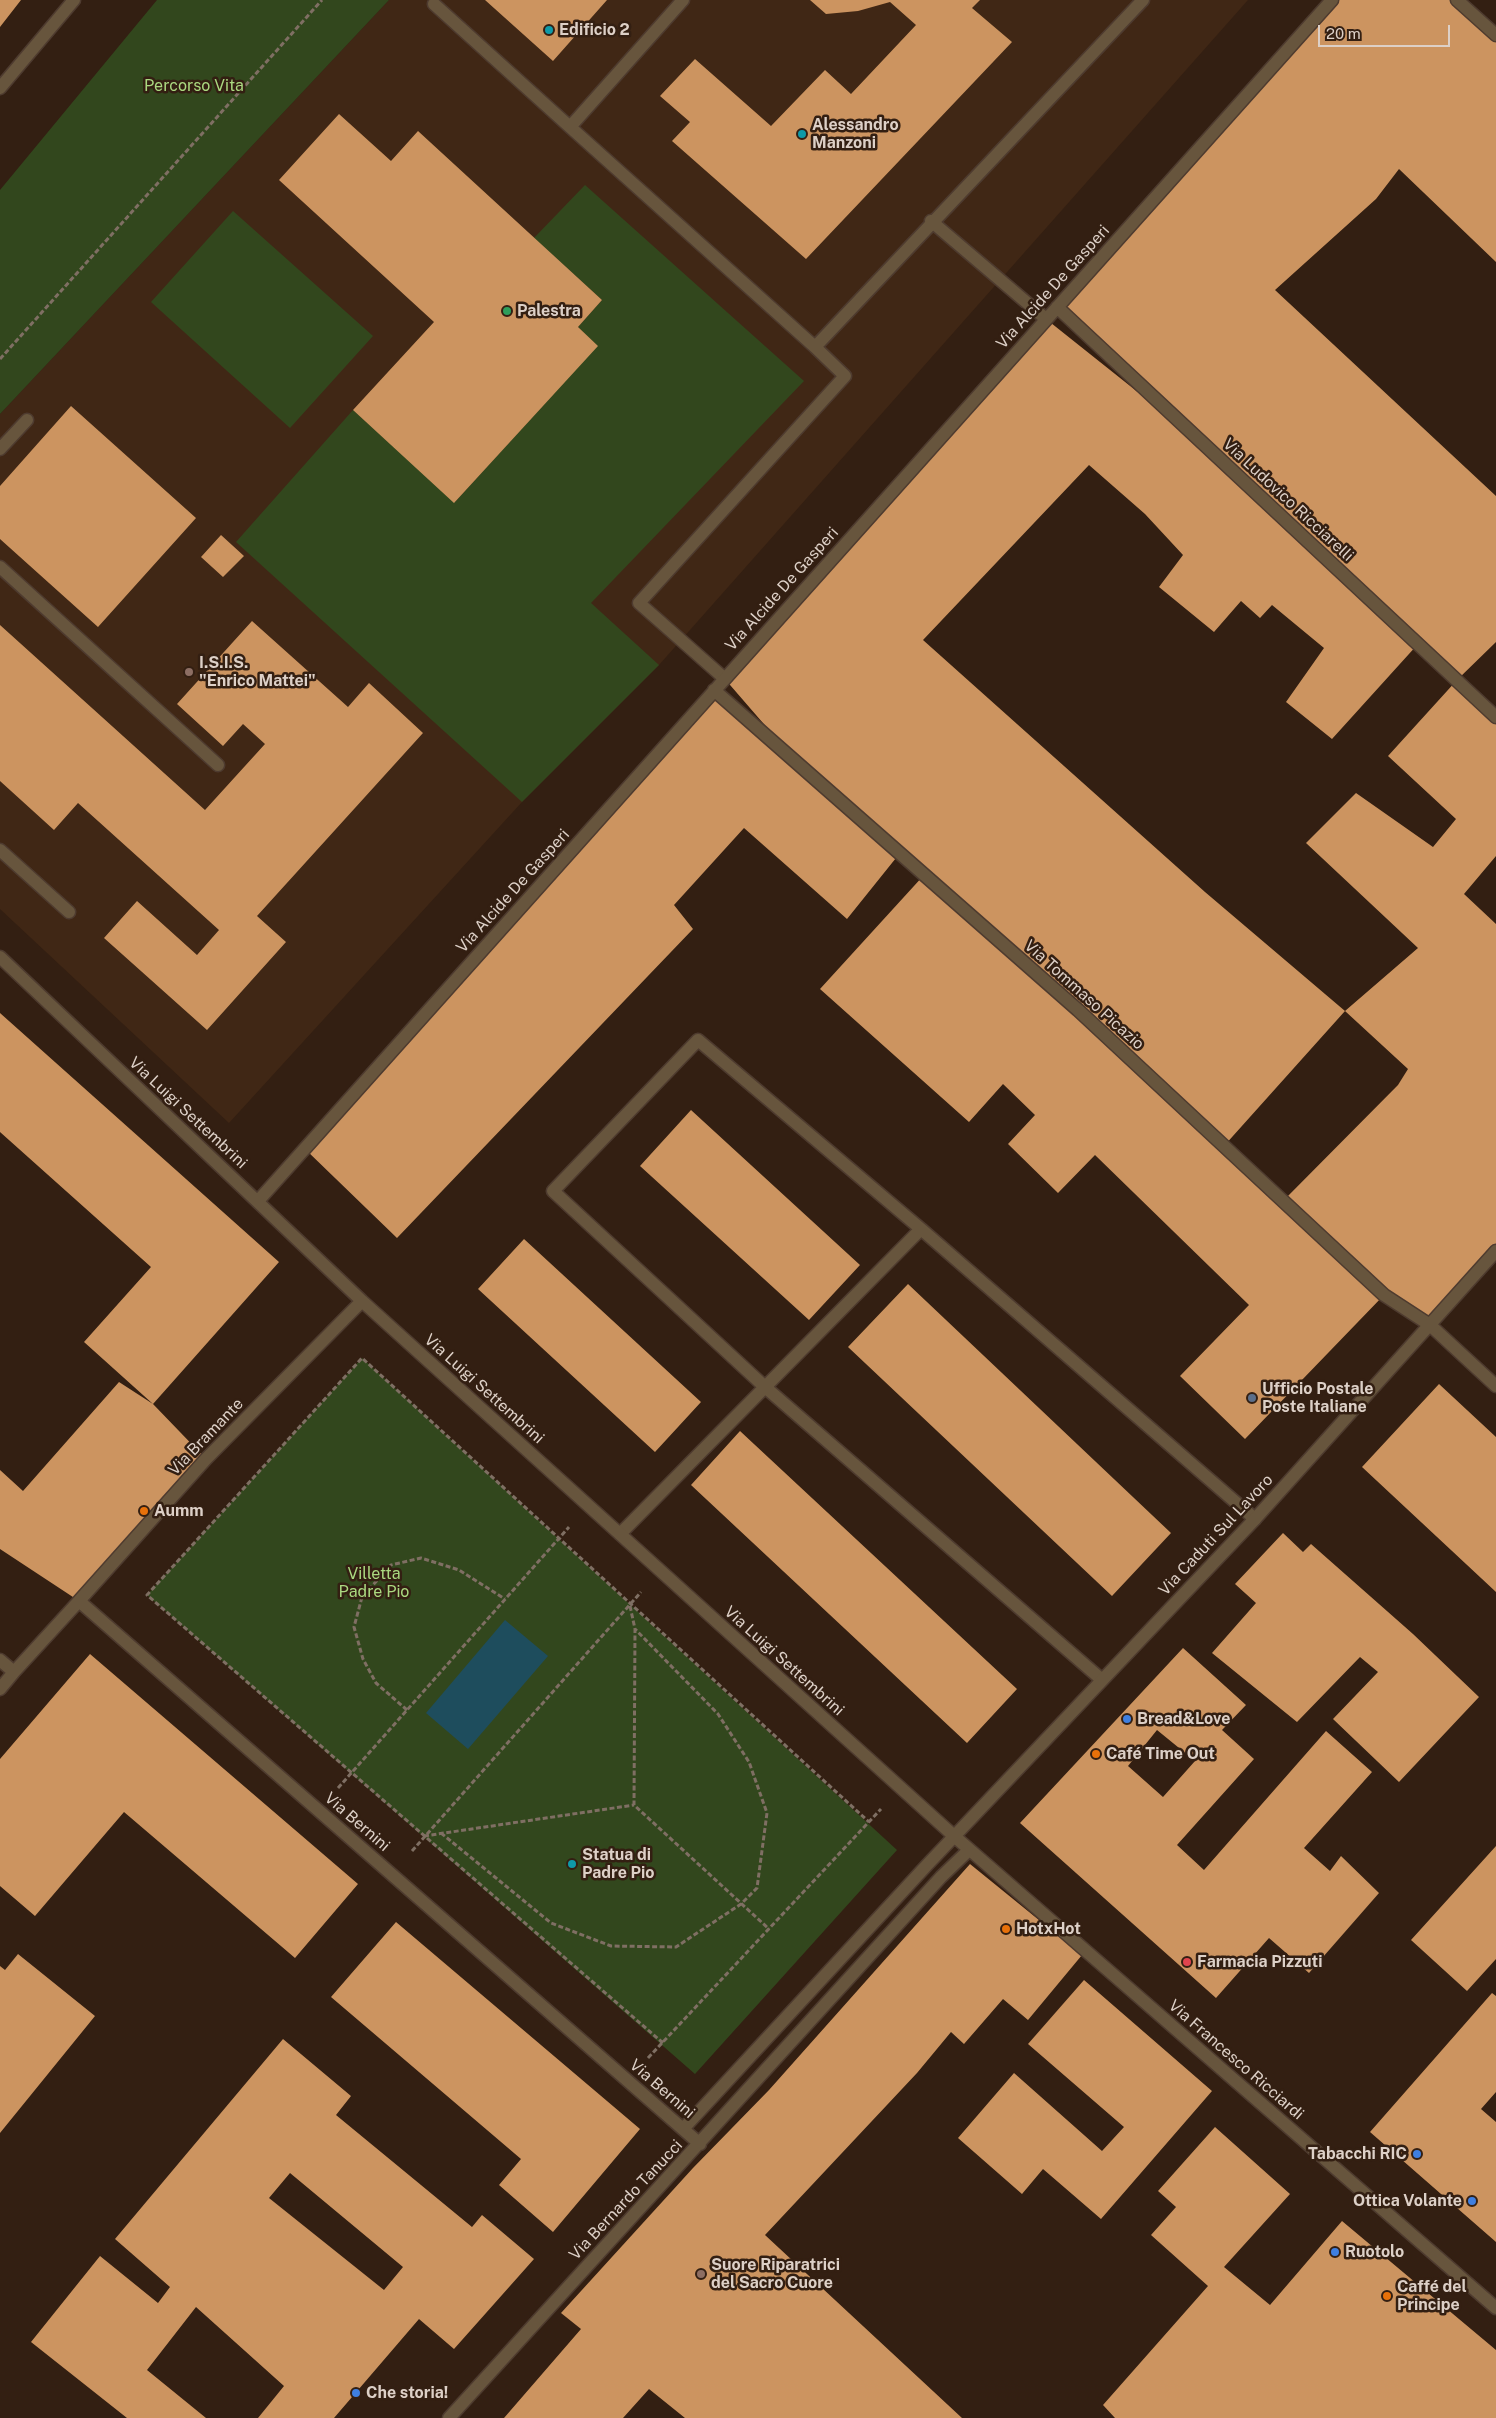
<!DOCTYPE html>
<html>
<head>
<meta charset="utf-8">
<style>
  body { margin:0 }
  #map { position:relative; width:1496px; height:2418px; overflow:hidden; background:#331f12; font-family:"Public Sans",sans-serif }
  canvas { display:block }
  .scale { position:absolute; left:1318px; top:25px; width:132px; height:22px; box-sizing:border-box; border:2px solid #ddd0c7; border-top:0; padding-left:6px; font-size:15px; line-height:18px; white-space:nowrap; color:#ddd0c7; -webkit-text-stroke:4px #331f12; paint-order:stroke }
</style>
</head>
<body>
<div id="map">
<canvas width="1496" height="2418"></canvas>
<div class="scale">20 m</div>
</div>
<script>
const context = document.querySelector('canvas').getContext('2d');
context.lineJoin = 'round';
function fillPath(path, color) { context.fillStyle = color; context.fill(path, 'evenodd'); }
function trace(path, color, width, dash) { context.strokeStyle = color; context.lineWidth = width; context.lineCap = dash ? 'butt' : 'round'; context.setLineDash(dash || []); context.stroke(path); }
function drawText(font, color, halo, rows, align = 'center') {
  context.font = font + ' "Public Sans",sans-serif'; context.lineWidth = 5; context.setLineDash([]); context.textBaseline = 'middle'; context.strokeStyle = halo; context.fillStyle = color; for (const [text, x, y, turn = 0] of rows) {
    context.save(); context.translate(x, y); context.rotate((+turn || 0) * Math.PI / 180); context.textAlign = isNaN(turn) ? turn : align; if (halo) context.strokeText(text, 0, 0); context.fillText(text, 0, 0); context.restore();
  }
}
fillPath(new Path2D(`
  M389,0h859l-589,665 -137,137 -293,321 -229,-214v-495z`), '#402715');
fillPath(new Path2D(`
  M157,0h232l-389,414v-224z
  M585,185l219,196 -213,222 68,62 -137,137 -286,-260 117,-132 102,92 142,-156 -19,-19 24,-27 -68,-62z
  M233,211l140,125 -83,92 -139,-126z
  M362,1358l535,492 -202,224 -548,-479z`), '#32471d');
fillPath(new Path2D(`
  M505,1620l43,36 -80,93 -42,-36z`), '#1e4d5d');
fillPath(new Path2D(`
  M0,0h21l-21,27z
  M485,0h122l-54,61z
  M810,0h170l-8,8 40,34 -206,217 -134,-118 18,-19 -30,-26 35,-37 76,67 54,-56 26,24 65,-69 -26,-23 -32,9 -32,3z
  M1332,0h125l39,35v227l-97,-93 -23,30 -101,91 221,206v146l-39,38 -39,-36 -86,95 -46,-37 38,-54 -52,-43 -12,13 -19,-17 -27,31 -55,-45 24,-32 -38,-41 -56,-49 -166,175 282,252 140,119 73,-63 -112,-105 50,-50 77,54 23,-28 -68,-63 69,-76 39,37v139l-32,38 32,30v327l-66,74 -46,-30 -139,144 -65,-63 69,-71 -154,-150 -37,38 -50,-49 27,-29 -32,-31 -34,38 -149,-133 104,-114 -24,-22 -53,66 -103,-91 -70,77 19,24 -296,309 -92,-89 409,-459 87,77 -77,-89 322,-359 162,129 -151,-141zM1345,1011l63,58 -10,16 -115,116 -59,-55z
  M339,114l52,47 27,-30 184,169 -24,27 20,19 -144,157 -101,-93 81,-88 -155,-142z
  M71,406l125,112 -98,109 -98,-88v-53z
  M221,535l23,21 -21,21 -22,-20z
  M252,621l96,86 21,-24 54,50 -166,183 29,26 -79,88 -103,-92 33,-37 60,54 22,-25 -141,-127 -24,27 -54,-49v-156l205,185 60,-66 -22,-20 -20,22 -46,-42z
  M0,1013l279,249 -126,142 53,55 -127,142 -79,-52v-79l23,21 96,-109 34,22 -69,-62 67,-75 -151,-135z
  M691,1110l169,155 -51,55 -169,-154z
  M524,1239l177,163 -46,50 -177,-163z
  M908,1284l263,249 -59,63 -264,-249z
  M1439,1384l57,53v155l-134,-125z
  M740,1431l277,258 -50,54 -276,-258z
  M1283,1533l20,19 8,-8 102,90 66,63 -80,85 -66,-63 45,-47 -18,-15 -63,65 -85,-69 44,-50 -21,-19z
  M1183,1648l63,57 -24,25 32,29 -77,86 27,25 122,-139 46,41 -68,76 26,23 11,-15 38,37 -70,80 -40,-35 -53,60 -196,-175zM1157,1730l38,31 -32,36 -35,-31z
  M90,1654l268,230 -63,74 -171,-146 -89,104 -35,-30v-127z
  M1496,1846v113l-29,32 -56,-51z
  M970,1864l112,91 -54,65 -25,-21 -39,45 -13,-12 -34,41 -152,162 197,183h-277l-36,-29 -26,29h-119l77,-89 -20,-16 132,-145 76,-78z
  M396,1922l244,207 -87,103 -54,-47 22,-26 -190,-162z
  M18,1954l77,62 -95,117v-167l5,4z
  M1084,1980l128,111 -111,128 -58,-50 -21,25 -64,-56 56,-65 88,78 22,-24 -96,-83z
  M1492,1993l4,3v96l-15,17 15,13v120l-126,-110z
  M283,2039l68,57 -15,19 136,112 10,-12 52,44 -80,90 -35,-30 -85,99h-76l26,-32 -88,-79 -49,63 59,48h-79l-96,-76 69,-86 58,47 12,-16 -55,-48zM290,2173l113,94 -19,23 -115,-92z
  M1215,2127l75,67 -66,73 46,38 72,-84 154,129v68h-381l-12,-13 105,-119 -57,-51 25,-28 -18,-16z`), '#cc9460');
const service = new Path2D(`
  M683,0l-113,127 245,220 328,-347
  M434,4l136,123
  M931,221l115,98
  M0,449l27,-29
  M0,567l218,198
  M724,678l-85,-75 206,-227 -30,-29
  M0,850l69,62
  M921,1229l334,290
  M620,1534l301,-305 -223,-189 -145,151 212,196 336,292`);
const minor = new Path2D(`
  M1457,0l39,35
  M0,88l74,-88
  M1057,307l439,410
  M714,690l364,320 306,285 46,30 66,61
  M0,957l362,344 592,535 542,472
  M258,1201l1074,-1201
  M79,1601l127,-142 156,-158
  M0,1660l14,12 65,-71 621,543
  M0,1689l14,-17
  M683,2129l244,-264 328,-346 241,-268
  M449,2418l492,-541 28,-27`);
trace(service, '#4e3b2f', 15);
trace(minor, '#4e3b2f', 15);
trace(new Path2D(`
  M0,359l322,-359
  M630,1606l5,23 -1,176 135,124
  M407,1710l-31,-27 -13,-24 -9,-32 8,-30 29,-32 30,-7 38,12 46,29
  M338,1788l231,-261
  M441,1833l110,90 60,23 65,1 65,-43 16,-16 10,-75 -18,-51 -31,-48 -83,-85
  M424,1836l210,-31
  M412,1851l229,-259
  M663,2043l-516,-448 215,-237 507,464
  M648,2058l233,-249`), '#7f6f63', 3, [5, 2.5]);
trace(service, '#67553d', 12);
trace(minor, '#67553d', 12);
for (const [x, y, r, color] of [
  [549,30,5,"#0f9aa8"],
  [802,134,5,"#0f9aa8"],
  [507,311,5,"#2e9e5b"],
  [189,672,5,"#8d6e63"],
  [1252,1398,5,"#5c6f8a"],
  [144,1511,5,"#e8710a"],
  [1127,1719,5,"#3f7fe0"],
  [1096,1754,5,"#e8710a"],
  [572,1864,5,"#0f9aa8"],
  [1006,1929,5,"#e8710a"],
  [1187,1962,5,"#e0444e"],
  [1417,2154,5,"#3f7fe0"],
  [1472,2201,5,"#3f7fe0"],
  [1335,2252,5,"#3f7fe0"],
  [701,2274,5,"#8d6e63"],
  [1387,2296,5,"#e8710a"],
  [356,2393,5,"#3f7fe0"]
]) { const dot = new Path2D(); dot.arc(x, y, r, 0, 2 * Math.PI); context.fillStyle = color; context.fill(dot); trace(dot, '#331f12', 2); }
drawText('bold 16px', '#ddd0c7', '#331f12', [
  ["Edificio 2",559,30],
  ["Alessandro",812,125],
  ["Manzoni",812,143],
  ["Palestra",517,311],
  ["I.S.I.S.",199,663],
  ["\"Enrico Mattei\"",199,681],
  ["Ufficio Postale",1262,1389],
  ["Poste Italiane",1262,1407],
  ["Aumm",154,1511],
  ["Bread&Love",1137,1719],
  ["Café Time Out",1106,1754],
  ["Statua di",582,1855],
  ["Padre Pio",582,1873],
  ["HotxHot",1016,1929],
  ["Farmacia Pizzuti",1197,1962],
  ["Tabacchi RIC",1407,2154,"right"],
  ["Ottica Volante",1462,2201,"right"],
  ["Ruotolo",1345,2252],
  ["Suore Riparatrici",711,2265],
  ["del Sacro Cuore",711,2283],
  ["Caffé del",1397,2287],
  ["Principe",1397,2305],
  ["Che storia!",366,2393]
], 'left');
drawText('16px', '#abd980', '#331f12', [
  ["Percorso Vita",194,86],
  ["Villetta",374,1574],
  ["Padre Pio",374,1592]
]);
drawText('16px', '#ddd0c7', '#331f12', [
  ["Via Alcide De Gasperi",1053,287,-48],
  ["Via Ludovico Ricciarelli",1288,500,43],
  ["Via Alcide De Gasperi",782,589,-48],
  ["Via Alcide De Gasperi",513,891,-48],
  ["Via Tommaso Picazio",1084,995,42],
  ["Via Luigi Settembrini",188,1113,43],
  ["Via Luigi Settembrini",484,1389,42],
  ["Via Bramante",206,1437,-46],
  ["Via Caduti Sul Lavoro",1216,1535,-47],
  ["Via Luigi Settembrini",784,1661,42],
  ["Via Bernini",357,1822,41],
  ["Via Francesco Ricciardi",1236,2060,41],
  ["Via Bernini",662,2089,41],
  ["Via Bernardo Tanucci",626,2200,-47]
]);
</script>
</body>
</html>
